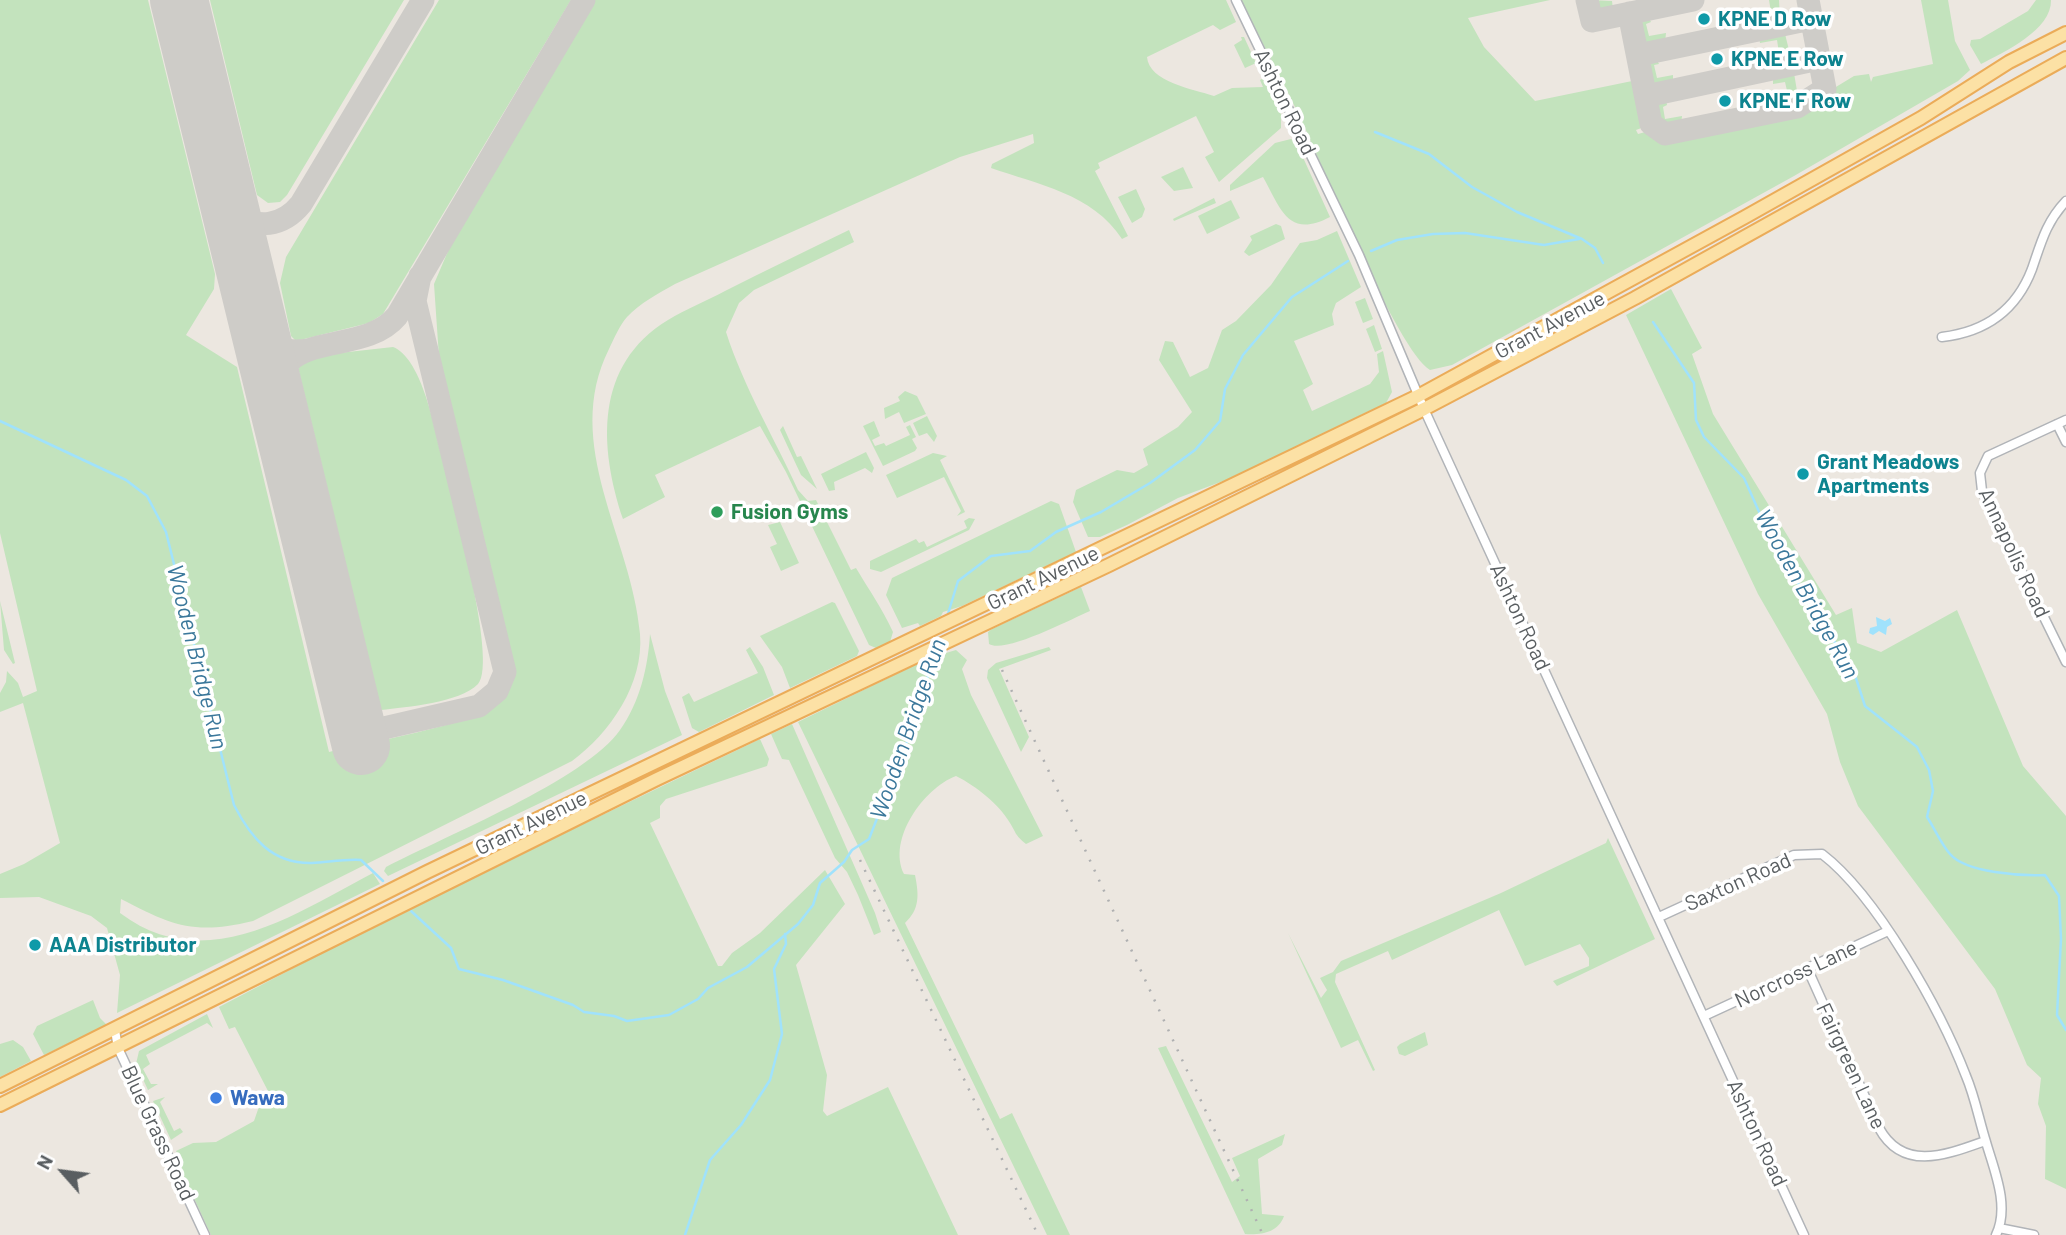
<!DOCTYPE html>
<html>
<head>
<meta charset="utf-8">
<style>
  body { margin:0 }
  #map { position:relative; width:2066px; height:1235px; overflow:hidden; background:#ece7e0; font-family:Barlow,sans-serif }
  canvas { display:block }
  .north { position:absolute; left:28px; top:1137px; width:70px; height:70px; -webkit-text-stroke:5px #fff; paint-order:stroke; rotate:298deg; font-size:19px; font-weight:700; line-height:28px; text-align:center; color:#595e61 }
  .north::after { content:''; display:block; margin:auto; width:24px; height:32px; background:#595e61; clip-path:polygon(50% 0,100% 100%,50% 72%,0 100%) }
</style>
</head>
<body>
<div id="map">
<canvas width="2066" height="1235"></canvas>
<div class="north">N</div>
</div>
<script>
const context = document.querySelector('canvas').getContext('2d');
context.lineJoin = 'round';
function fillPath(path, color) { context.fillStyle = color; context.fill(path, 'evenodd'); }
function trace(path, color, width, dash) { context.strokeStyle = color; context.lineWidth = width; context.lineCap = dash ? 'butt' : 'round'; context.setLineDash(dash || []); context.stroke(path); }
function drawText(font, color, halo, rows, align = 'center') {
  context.font = font + ' Barlow,sans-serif'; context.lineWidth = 7; context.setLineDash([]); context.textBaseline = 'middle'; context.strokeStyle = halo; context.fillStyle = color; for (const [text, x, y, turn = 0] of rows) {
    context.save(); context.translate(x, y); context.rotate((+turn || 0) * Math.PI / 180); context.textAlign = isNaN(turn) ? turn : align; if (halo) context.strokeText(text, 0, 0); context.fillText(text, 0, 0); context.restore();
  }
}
fillPath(new Path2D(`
  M0,0h148l67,274 -1,15 -28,46 51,32 92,385c32,-8 147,-29 166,-46 15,-14 18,-30 16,-49l-72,-300 -5,-73 20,-47 141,-237h631l10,22 -16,8 -7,-5 -66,32c2,25 46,32 67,39l18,-8 31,-1 -3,-7 4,-2 17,36v14l-62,54 -14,-25 9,-5 -18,-36 -98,47 2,5 -5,3 33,65 -6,3c-29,-45 -85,-55 -131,-71l1,-4 42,-21 -1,-9 -73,23 -285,127c-16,9 -35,19 -48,33 -8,9 -13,22 -18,32 -48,96 23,189 31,285 4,50 -30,99 -68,127l-319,160c-59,14 -80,5 -132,-22l-1,14c85,64 173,2 253,-40l7,11 -263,129 3,-38 -13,-47 -16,-12 -52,-19 -39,1v-24l24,-10 36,-21 -37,-140 -23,9v-19l6,-11 1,-11 11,12 5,14 14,-6 -37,-158z
  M210,0h194l-117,195 -7,7 -12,1 -11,-8z
  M439,0h132l-188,314 -14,9 -73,18 -5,-5 -11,-53 6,-26z
  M1240,0h310l-82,18 16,29 51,54 102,-21 10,46 -11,4 2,4 11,-3 16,9 133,-30 56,-34 15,-2 2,8 2,-5 60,-13 -12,-64h27l7,41 15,29 -12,11 -164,95 -342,189 -22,5c-33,-21 -106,-201 -127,-246 -19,-42 -42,-83 -63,-124z
  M1590,0l22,1 1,8 -16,1z
  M1769,0h10l1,19 -12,1 -2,-7 5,-1z
  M2036,0h15c1,30 -47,52 -70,64l-11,-19 1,-5 9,-1 48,-28z
  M1647,14l4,8 -5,2 3,12 17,-3 -1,10 -18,3 -7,-4 -4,-19 3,-7z
  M1784,30l7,28 -12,5 -4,-9 4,-1 -2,-13 -17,3 -1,-6z
  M1241,37h3l12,26 -11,5 -11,-23 8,-5z
  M1654,55l5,9 -5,1 3,13 16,-3v9l-17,3 -7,-4 -4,-21 4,-6z
  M1791,71l3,2 4,24 -11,7 -4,-8 5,-1 -3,-13 -12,2v-9z
  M1662,97l4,1 1,7 -4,2 2,12 17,-3 -1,10 -17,3 -7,-4 -4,-21z
  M1291,139l5,3 34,75c-42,22 -49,-8 -67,-40l-33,14v-6l45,-42z
  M1183,167l10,21 -19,3 -13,-14z
  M1136,189l9,20 -3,8 -10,6 -14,-26z
  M1214,198l2,5 -42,18 -1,-2z
  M1231,200l9,18 -33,16 -9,-18z
  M1276,224l5,2 4,13 -36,17 -5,-4 8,-12 -2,-4z
  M849,230l5,12 -100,48 -15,13 -13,29c18,56 48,105 72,158l10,11 8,-1 35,70 5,-2c13,22 26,40 37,64l-3,10 -14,6 -7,-3 -83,-173 -26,-46 -105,49 10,22 -42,22c-24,-72 -29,-154 45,-199 18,-11 38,-19 57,-29 41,-21 83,-41 124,-61z
  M1337,231l24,56 -25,16 -4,11 2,11 -40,16 19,43 -10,6 9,21 58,-27 9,-12 -2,-18 6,-3 9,41 -6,11 -155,75 -53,20 -51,27 -27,12h-12l-15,-35 3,-12 41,-20 17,3 14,-8 -5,-16 35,-22 14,-15 -33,-52 6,-19 8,1 17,35 18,-9 14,-38 14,-9 35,-36 29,-42 17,-3z
  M1671,289l31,59 -10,6 21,60 123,201 16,-7 5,35 24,9 76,-42 66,156 43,50v373l-21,-10 1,-53 -8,-22 3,-26 -14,-13 -32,-76 -137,-183 -18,-44 -13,-48 -69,-120 -132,-279z
  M1365,298l8,21 -10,4 -8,-21z
  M1374,325l8,24 -7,3 -9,-23z
  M393,347c27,10 41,76 47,103 9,35 59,212 38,234 -19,19 -71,23 -97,26l-83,-342 4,-7 28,-7z
  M905,391l12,5 9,18 -22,9 -5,-11 -14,7 -1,-11 16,-7 -2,-4z
  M927,416l10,20 -3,6 -7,-9 -8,3 -6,-13z
  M874,421l6,15 -8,4 3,6 9,-3 2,3 24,-11 -4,-8 4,-2 6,12 -4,2 5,9 -2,3 -32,15 -20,-40z
  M783,426l14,31 4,-1 16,33 -16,-14 -21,-45z
  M866,452l8,16 -2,5 -7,-5 -31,14 1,8 -6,1 -8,-17z
  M933,453l14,3 -7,4 25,52 -8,4 4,-5 -17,-34 -47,21 -11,-23z
  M1051,501l8,3 17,48 -114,54 -19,6 -2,4 -21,10 -2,-3 -16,5 -16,-33 6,-17z
  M969,518l6,1 -6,11 -88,42 -11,-3v-8l46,-22 3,4 5,-2 3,6 40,-19 -3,-7z
  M780,522l19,41 -18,8 -11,-24 7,-3 -9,-19z
  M1081,587l9,24c-19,8 -85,43 -101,33l-1,-12 4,-3z
  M0,601l15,62 -2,1 -9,-14z
  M832,602l3,1 24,48 -2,5 -67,32 -8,-21 -22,-31z
  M650,634l15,57 17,44 -294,141 -4,-5 2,-4c59,-31 199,-87 234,-137 20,-28 28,-63 30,-96z
  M750,647l13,20 11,28 -75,37 -7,-4 -10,-31 7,-4 5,9 64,-29 -12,-23z
  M1049,647l2,3 -52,19 30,68 -8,15 -34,-74 1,-8 8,-7z
  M956,650l11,10 -5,9 9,26 72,141 -17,8c-12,-10 -9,-10 -16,-21 -11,-19 -34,-37 -54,-47 -32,12 -69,63 -52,98l11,1c4,20 5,34 -10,48l95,196 12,-6 58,122h-23l-249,-513 131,-64z
  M792,724l83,189 6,19 -7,3 -16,-40 -11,-23 -12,-14 -46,-98 -7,-1 -11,-25z
  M760,739l9,20 -2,7 -101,33 -6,7v12l-10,5 68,143h4l10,-13 28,-20 65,-63 20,34 -49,61 31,110 -4,36 4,5 61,-29 70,148h-747l-32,-69 3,-2 -6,-13 17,-8 23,-1 38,-21 9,-26 5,-4 -33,-64 -6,2 -10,-22 184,-96z
  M1608,838l47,101 -98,47 -4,-5 36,-15v-8l-9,-14 -55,22 -26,-56 -107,50 -4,-9 -52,23 -1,8 40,88 -2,1 -15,-31 -17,8 -53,-115 33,65 6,-8 -7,-12 13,-6 8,-11 160,-68 105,-50z
  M93,1000l7,18 7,7 -63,30 -11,-21 4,-8z
  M207,1014l6,14 -6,-5 -61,32 4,9 -7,5 8,15h7l-10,6 -12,-26 3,-13z
  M1425,1032l3,13 -23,11 -6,-2 -2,-7 3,-3z
  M13,1040l10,7 8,14 -31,16v-33z
  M1166,1046l66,136 8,-6 -8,-18 53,-24 -3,11 -24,14 4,55 22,2c-6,17 -23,19 -39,18l-87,-186z
  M165,1097l-5,5 14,29 6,-3 3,4 -12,8 -18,-39z`), '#c3e3bd');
fillPath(new Path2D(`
  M1876,617l9,4 5,-3 2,6 -5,3 -1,8 -7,-4 -6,4 -4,-2 1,-5 7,-2z`), '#a0e2fc');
trace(new Path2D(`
  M1375,132l54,22 43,33 45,25 65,27 13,9 8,15
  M1371,251l26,-11 36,-6 32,-1 79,12 35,-6
  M1653,322l41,61 2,37 8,17 40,41 28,63 61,99 18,23 14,43 52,41 12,23 4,21 -6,26c8,12 14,27 23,37 16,19 72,22 95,21l14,21 2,43 -4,76 9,15
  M0,421l126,59 21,16 19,36 68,273c17,33 38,59 78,58 17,-1 32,-4 49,-3l22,21
  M947,617l11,-36 33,-25 39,-5 26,-19 45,-20 49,-29 45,-33 25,-29 5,-32 18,-34 49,-58 56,-36
  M411,911l40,37 8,21 44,11 70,25 11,7 30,4 13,5 42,-6 29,-16 10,-11 39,-21 51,-43 15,-19 7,-22 24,-21 8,-12 17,-11 41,-105 25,-81
  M685,1235l25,-75 31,-35 29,-45 12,-46 -8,-65 12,-25 -1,-10`), '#a0e2fc', 2.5);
trace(new Path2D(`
  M1587,0l5,21 101,-21
  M1629,13l22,111 14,10 132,-27 28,-18 -17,-89
  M1638,55l173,-36
  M1646,96l173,-37
  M223,184c3,8 6,18 11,25 21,24 50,16 67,-5l122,-204
  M258,324c11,21 25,30 49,26
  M277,404c-5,-81 83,-44 120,-88l187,-316
  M358,734l121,-28 18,-15 8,-19 -90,-371 5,-25`), '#ceccc8', 23);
trace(new Path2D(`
  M179,0l182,746`), '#ceccc8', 58);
const minor = new Path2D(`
  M1236,0l123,255 65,154 380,826
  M1942,337c43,-5 74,-26 90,-68 9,-26 14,-47 34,-68
  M2066,420l-78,36 -8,17 2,18 84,171
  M2057,424l9,18
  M1659,917l135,-62 28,-1c55,42 119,157 144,222 9,21 13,44 20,66 8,28 24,64 10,93
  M1808,970l71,158c24,44 67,27 106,13
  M1704,1016l184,-85
  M115,1030l3,18 87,187
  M1999,1228l35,7`);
const primary = new Path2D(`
  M0,1086l427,-214 991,-476 327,-179 176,-99 88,-56 57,-29
  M0,1105l657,-326 452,-214 315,-156 211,-111 431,-240`);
trace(minor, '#b1b4b8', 11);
trace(primary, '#ebac59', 16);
trace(minor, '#fff', 8);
trace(primary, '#fce1a5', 12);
trace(new Path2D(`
  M1002,670l261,565
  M860,860l178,375`), '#afb0b1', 2.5, [2, 9]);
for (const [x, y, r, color] of [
  [1704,19,7,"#0f9aa8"],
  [1717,59,7,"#0f9aa8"],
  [1725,101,7,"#0f9aa8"],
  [1803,474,7,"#0f9aa8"],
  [717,512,7,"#2e9e5b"],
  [35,945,7,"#0f9aa8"],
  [216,1098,7,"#3f7fe0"]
]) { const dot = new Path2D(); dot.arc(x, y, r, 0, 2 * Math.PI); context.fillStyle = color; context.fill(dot); trace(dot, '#fff', 2.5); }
drawText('bold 21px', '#0d838f', '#fff', [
  ["KPNE D Row",1718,19],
  ["KPNE E Row",1731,59],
  ["KPNE F Row",1739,101],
  ["Grant Meadows",1817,462],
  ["Apartments",1817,486],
  ["AAA Distributor",49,945]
], 'left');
drawText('21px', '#595e61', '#fff', [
  ["Ashton Road",1285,102,64],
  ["Grant Avenue",1550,325,-28],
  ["Annapolis Road",2014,553,65],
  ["Grant Avenue",1043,578,-26],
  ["Ashton Road",1520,617,65],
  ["Grant Avenue",531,823,-26],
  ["Saxton Road",1738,882,-24],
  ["Norcross Lane",1796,974,-25],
  ["Fairgreen Lane",1851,1066,65],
  ["Blue Grass Road",158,1133,65],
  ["Ashton Road",1757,1133,65]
]);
drawText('bold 21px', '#27864d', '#fff', [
  ["Fusion Gyms",731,512]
], 'left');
drawText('bold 21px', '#366cbe', '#fff', [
  ["Wawa",230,1098]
], 'left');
drawText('italic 23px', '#3b789b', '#fff', [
  ["Wooden Bridge Run",1807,594,61],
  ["Wooden Bridge Run",197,657,76],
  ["Wooden Bridge Run",908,729,-71]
]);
</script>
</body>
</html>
